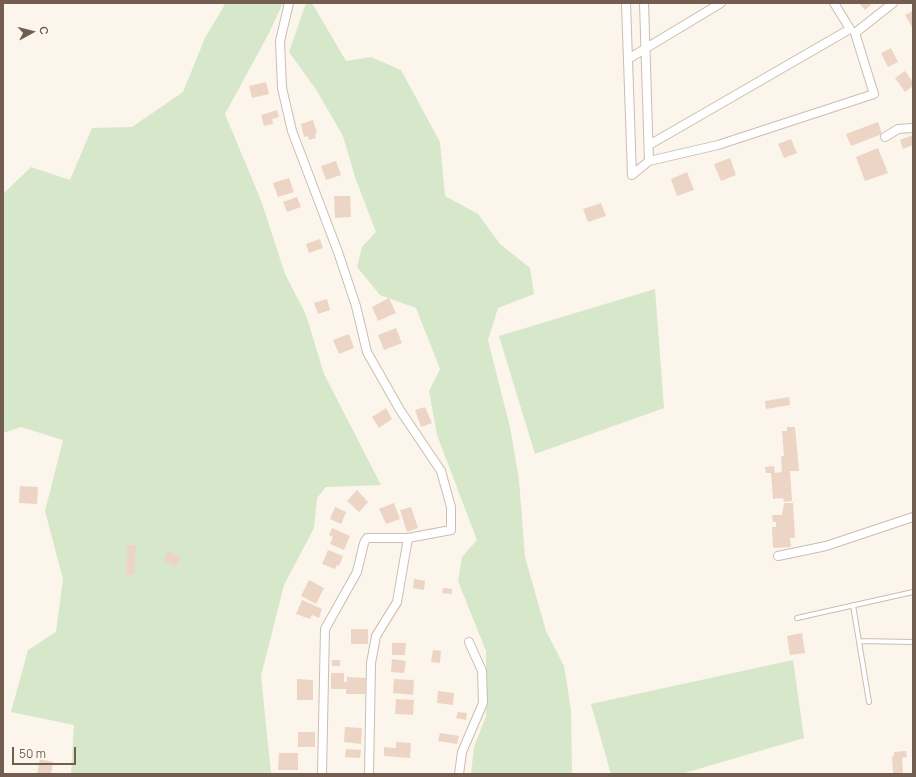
<!DOCTYPE html>
<html>
<head>
<meta charset="utf-8">
<style>
  body { margin:0 }
  #map { position:relative; width:916px; height:777px; overflow:hidden; background:#fbf5eb; font-family:Manrope,sans-serif }
  canvas { display:block }
  .frame { position:absolute; inset:0; border:4px solid #735d50; pointer-events:none }
  .north { position:absolute; left:12px; top:12px; width:40px; height:40px; -webkit-text-stroke:3px #fdf9f1; paint-order:stroke; rotate:83deg; font-size:11px; font-weight:700; line-height:16px; text-align:center; color:#735d50 }
  .north::after { content:''; display:block; margin:auto; width:14px; height:18px; background:#735d50; clip-path:polygon(50% 0,100% 100%,50% 72%,0 100%) }
  .scale { position:absolute; left:12px; top:747px; width:64px; height:18px; box-sizing:border-box; border:2px solid #735d50; border-top:0; padding-left:5px; font-size:12px; line-height:14px; white-space:nowrap; color:#735d50; -webkit-text-stroke:3px #fdf9f1; paint-order:stroke }
</style>
</head>
<body>
<div id="map">
<canvas width="916" height="777"></canvas>
<div class="frame"></div>
<div class="north">С</div>
<div class="scale">50 m</div>
</div>
<script>
const context = document.querySelector('canvas').getContext('2d');
context.lineJoin = 'round';
function fillPath(path, color) { context.fillStyle = color; context.fill(path, 'evenodd'); }
function trace(path, color, width, dash) { context.strokeStyle = color; context.lineWidth = width; context.lineCap = dash ? 'butt' : 'round'; context.setLineDash(dash || []); context.stroke(path); }
fillPath(new Path2D(`
  M224,3h59l-14,30 -44,81 37,89 23,71 21,41 18,59 57,111 -55,2 -9,11 -3,30 -30,57 -23,91 10,98h-200l3,-49 -63,-13 17,-62 28,-18 7,-53 -18,-68 18,-71 -42,-13 -18,6v-239l28,-27 39,13 22,-52 40,-1 51,-35 22,-54 19,-32z
  M306,3h6l34,58 25,-4 30,13 39,72 5,54 33,18 22,30 30,24 4,26 -36,14 -10,32 22,87 9,53 6,77 21,74 18,35 7,44 1,64h-101l3,-27 12,-31v-65l-28,-70 4,-24 15,-17 -40,-105 -8,-44 11,-22 -24,-61 -36,-13 -23,-28 5,-20 14,-15 -21,-55 -12,-41 -26,-45 -28,-39z
  M655,289l9,119 -129,46 -36,-118z
  M793,660l11,78 -123,36h-70l-20,-70z`), '#d6e7ca');
fillPath(new Path2D(`
  M859,3h10l2,2 -6,5z
  M913,11v18l-8,-14z
  M891,48l7,14 -10,5 -7,-14z
  M905,71l8,11v4l-8,6 -10,-14z
  M266,82l3,12 -17,4 -3,-12z
  M277,110l2,7 -7,2 1,5 -9,2 -3,-11z
  M313,120l4,13 -2,1 1,4 -7,2 -1,-4 -4,1 -3,-13z
  M878,122l4,12 -31,12 -5,-12z
  M913,135v10l-10,4 -3,-9z
  M791,139l6,14 -13,5 -6,-14z
  M878,148l10,25 -23,8 -9,-24z
  M730,158l6,17 -15,6 -7,-17z
  M336,161l5,14 -15,5 -5,-14z
  M687,172l7,18 -17,6 -6,-17z
  M289,178l5,14 -16,5 -5,-14z
  M334,196h16l1,21 -16,1z
  M297,197l4,10 -14,5 -4,-10z
  M601,203l5,13 -18,6 -5,-13z
  M320,239l3,9 -14,5 -3,-9z
  M389,298l7,15 -18,8 -6,-14z
  M327,299l3,11 -12,4 -4,-11z
  M396,328l6,15 -18,7 -6,-15z
  M349,334l5,14 -15,6 -6,-14z
  M789,397l1,8 -24,4 -1,-8z
  M425,407l7,16 -11,4 -6,-17z
  M386,408l6,11 -13,9 -7,-11z
  M787,427h8l4,44h-9l2,30 -8,1 -1,-4 -10,1 -2,-26h-5l-1,-6 9,-1 1,7 7,-1 -1,-16h3l-2,-25h5z
  M20,486l18,1 -1,17 -18,-1z
  M357,490l11,12 -9,10 -12,-11z
  M394,503l6,16 -14,5 -7,-15z
  M784,503h9l2,35h-5l1,9 -18,1 -1,-21h4v-5h-3l-1,-7h10z
  M335,507l11,5 -5,12 -11,-5z
  M411,507l7,21 -11,4 -7,-22z
  M332,528l18,8 -6,14 -14,-6 3,-7 -4,-2z
  M127,545h9l-2,30h-8z
  M328,550l15,6 -4,10 -2,-1 -2,4 -13,-5z
  M168,551l13,6 -5,10 -12,-6z
  M414,579l11,2 -1,9 -11,-2z
  M309,580l15,8 -8,16 -15,-8z
  M443,588l9,1v5l-10,-1z
  M302,600l20,9 -3,9 -7,-3 -2,4 -14,-5z
  M351,629h17v15h-17z
  M802,633l3,20 -15,2 -3,-19z
  M392,643h14l-1,12h-13z
  M433,650l8,1 -1,12 -9,-1z
  M392,659l14,2 -2,12 -13,-1z
  M332,660h8v6h-8z
  M331,673h13v9h3v-5l19,1 -1,16h-19v-5h-15z
  M297,679l16,1v20h-16z
  M394,679l20,1 -1,15 -20,-2z
  M438,691l16,2 -1,12 -16,-2z
  M396,699l18,1 -1,15 -18,-1z
  M458,712l9,1 -1,7 -10,-2z
  M345,727l17,1 -1,16 -17,-2z
  M298,732h17v15h-17z
  M440,733l19,3 -2,8 -19,-3z
  M396,742l15,1 -1,15 -26,-2v-9l12,1z
  M346,749l15,1 -1,8 -15,-1z
  M906,751l1,6 -5,1 1,16h-10l-1,-17 2,-1v-4z
  M279,753h19v17h-20z
  M40,759l13,3 -2,12h-14z`), '#edd5c5');
const service = new Path2D(`
  M853,605l16,97
  M797,618l116,-26
  M859,641l54,1`);
const minor = new Path2D(`
  M289,3l-9,38 2,47 10,43 46,121 18,54 11,46 33,58 41,61 10,36v23l-43,8 -11,64 -21,34 -5,27 -2,111
  M626,3l6,172 17,-14 69,-16 156,-51 -19,-61 38,-30
  M644,3l5,158
  M628,59l93,-56
  M885,137l13,-8 15,-1
  M649,145l201,-116 -16,-26
  M778,556l48,-10 87,-29
  M322,774l3,-145 32,-57 7,-29 3,-5h41
  M459,774l3,-22 21,-49 -1,-32 -13,-29`);
trace(service, '#ccbdb2', 6);
trace(minor, '#ccbdb2', 10);
trace(service, '#fff', 4);
trace(minor, '#fff', 8);
</script>
</body>
</html>
